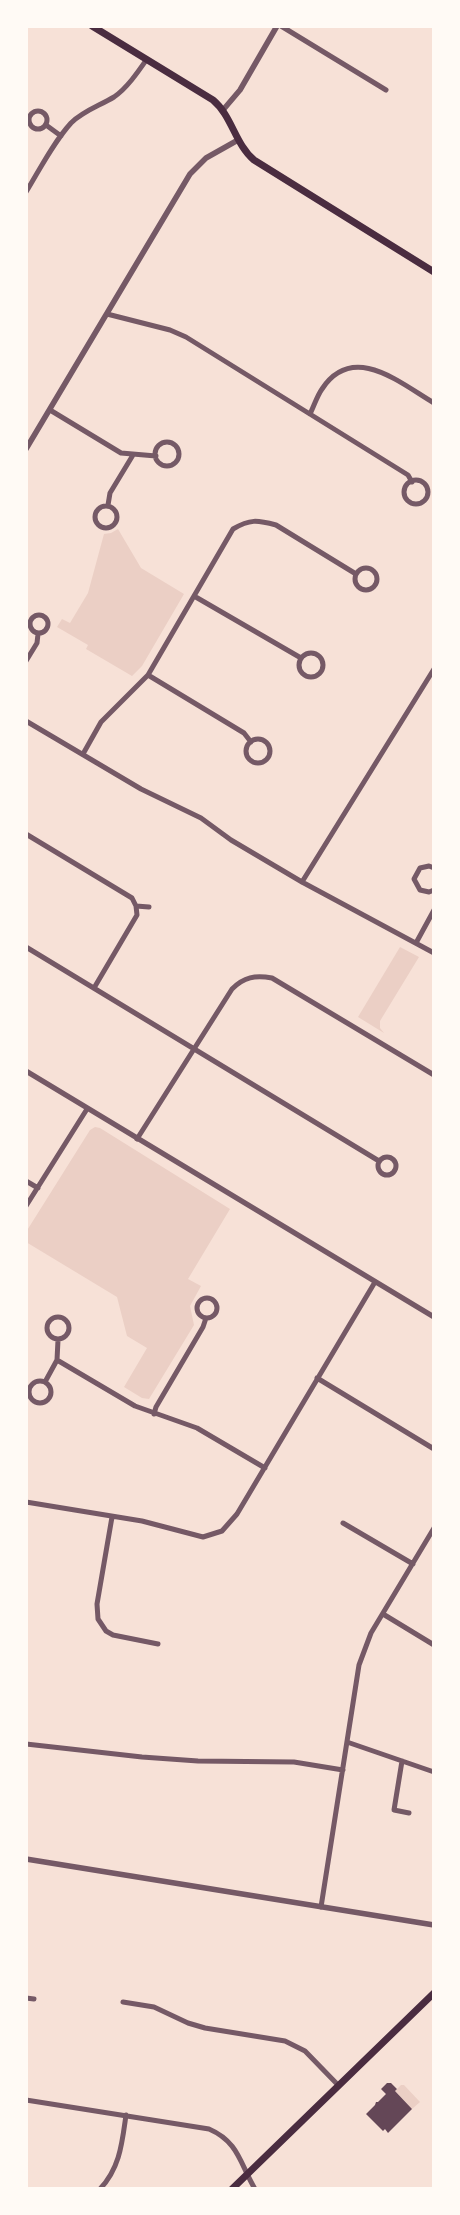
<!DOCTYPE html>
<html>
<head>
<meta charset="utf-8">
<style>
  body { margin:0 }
  #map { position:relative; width:460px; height:2215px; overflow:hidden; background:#f7e1d7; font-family:"Source Sans 3",sans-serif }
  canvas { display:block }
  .frame { position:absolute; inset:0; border:28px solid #fffaf5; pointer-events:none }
</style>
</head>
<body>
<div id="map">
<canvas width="460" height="2215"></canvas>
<div class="frame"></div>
</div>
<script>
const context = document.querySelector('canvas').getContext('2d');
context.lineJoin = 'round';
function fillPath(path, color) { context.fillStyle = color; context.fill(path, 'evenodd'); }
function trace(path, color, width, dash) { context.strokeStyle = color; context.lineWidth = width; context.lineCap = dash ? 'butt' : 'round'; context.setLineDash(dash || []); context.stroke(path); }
fillPath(new Path2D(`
  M118,529l23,39 43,26 -42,72 -10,10 -46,-27 2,-4 -31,-18 5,-8 8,4 18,-30 16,-59 7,-1z
  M400,947l19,10 -39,64v7l4,5 -26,-16z
  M95,1127l5,1 130,81 -42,70 13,7 -11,20 4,19 -45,74 -7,-1 -18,-11 23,-39 -20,-12 -10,-39 -91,-55v-10l64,-102z
  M401,2085h3l16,17 -8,7 -17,-18z`), '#ebcfc5');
fillPath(new Path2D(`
  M387,2083h4l6,6 -2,2 17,18 -24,24 -3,-4 -2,2 -17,-17 9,-9 1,-3h2l8,-8 -5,-5z`), '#644757');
trace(new Path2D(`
  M281,26l105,64
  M29 120a9 9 0 1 1 18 0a9 9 0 1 1-18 0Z
  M46,125l15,11
  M26,192c14,-23 27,-49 45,-69 12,-12 28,-17 43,-26 13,-9 24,-25 33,-38
  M107,314l63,16 16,7 222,138 4,7
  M50,410l71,43 35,3
  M310,414c4,-8 7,-18 12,-25 31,-47 78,-6 112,14
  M155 454a12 12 0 1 1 24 0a12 12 0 1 1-24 0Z
  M404 492a12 12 0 1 1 24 0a12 12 0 1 1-24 0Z
  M108,505l2,-12 23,-38
  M95 517a11 11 0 1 1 22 0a11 11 0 1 1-22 0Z
  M355 579a11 11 0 1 1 22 0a11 11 0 1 1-22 0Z
  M194,596l107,62
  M30 624a9 9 0 1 1 18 0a9 9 0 1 1-18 0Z
  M299 665a12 12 0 1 1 24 0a12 12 0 1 1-24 0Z
  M26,661l11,-18 1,-9
  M148,675l96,58 7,9
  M26,721l115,68 60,29 30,22 71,42 132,71
  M246 751a12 12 0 1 1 24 0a12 12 0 1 1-24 0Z
  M83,754l18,-32 47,-47 85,-146c17,-10 24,-9 43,-4l80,49
  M26,834l106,64 4,8 1,9 -43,73
  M434,868l-5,-2 -9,2 -6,11 6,11 9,2 5,-2
  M302,882l132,-213
  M136,906l13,1
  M416,943l18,-33
  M26,947l353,214
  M137,1139l95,-150c12,-12 23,-14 40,-11l162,97
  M378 1166a9 9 0 1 1 18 0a9 9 0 1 1-18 0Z
  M26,1181l12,7
  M26,1206l61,-97
  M197 1308a10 10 0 1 1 20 0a10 10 0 1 1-20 0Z
  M47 1328a11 11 0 1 1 22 0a11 11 0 1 1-22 0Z
  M57,1360l78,46 62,22 68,40
  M317,1378l117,71
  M29 1392a11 11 0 1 1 22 0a11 11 0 1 1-22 0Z
  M45,1382l12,-22 1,-20
  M154,1414l2,-7 47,-80 3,-9
  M26,1502l116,19 61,16 19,-6 15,-17 138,-232
  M112,1517l-15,87 1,15 8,12 7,4 45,9
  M343,1523l70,41
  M383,1614l51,31
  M347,1742l87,30
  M26,1744l116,13 56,4 96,1 49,8
  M402,1761l-8,49 15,3
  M321,1907l38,-242 12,-32 63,-105
  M26,1998l8,1
  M123,2002l31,5 34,16 17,5 80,13 20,10 34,35
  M26,2100l183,29c30,13 31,35 46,60
  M100,2189c20,-21 22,-46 26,-74`), '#755966', 5);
trace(new Path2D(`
  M223,110l17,-20 37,-64
  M26,449l164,-275 16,-16 32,-18
  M26,1071l408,246
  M26,1859l408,66`), '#755966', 5.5);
trace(new Path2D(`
  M92,26l121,74c19,16 22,44 41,60l180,112
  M232,2189l202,-196`), '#4a2c40', 7);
</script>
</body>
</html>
